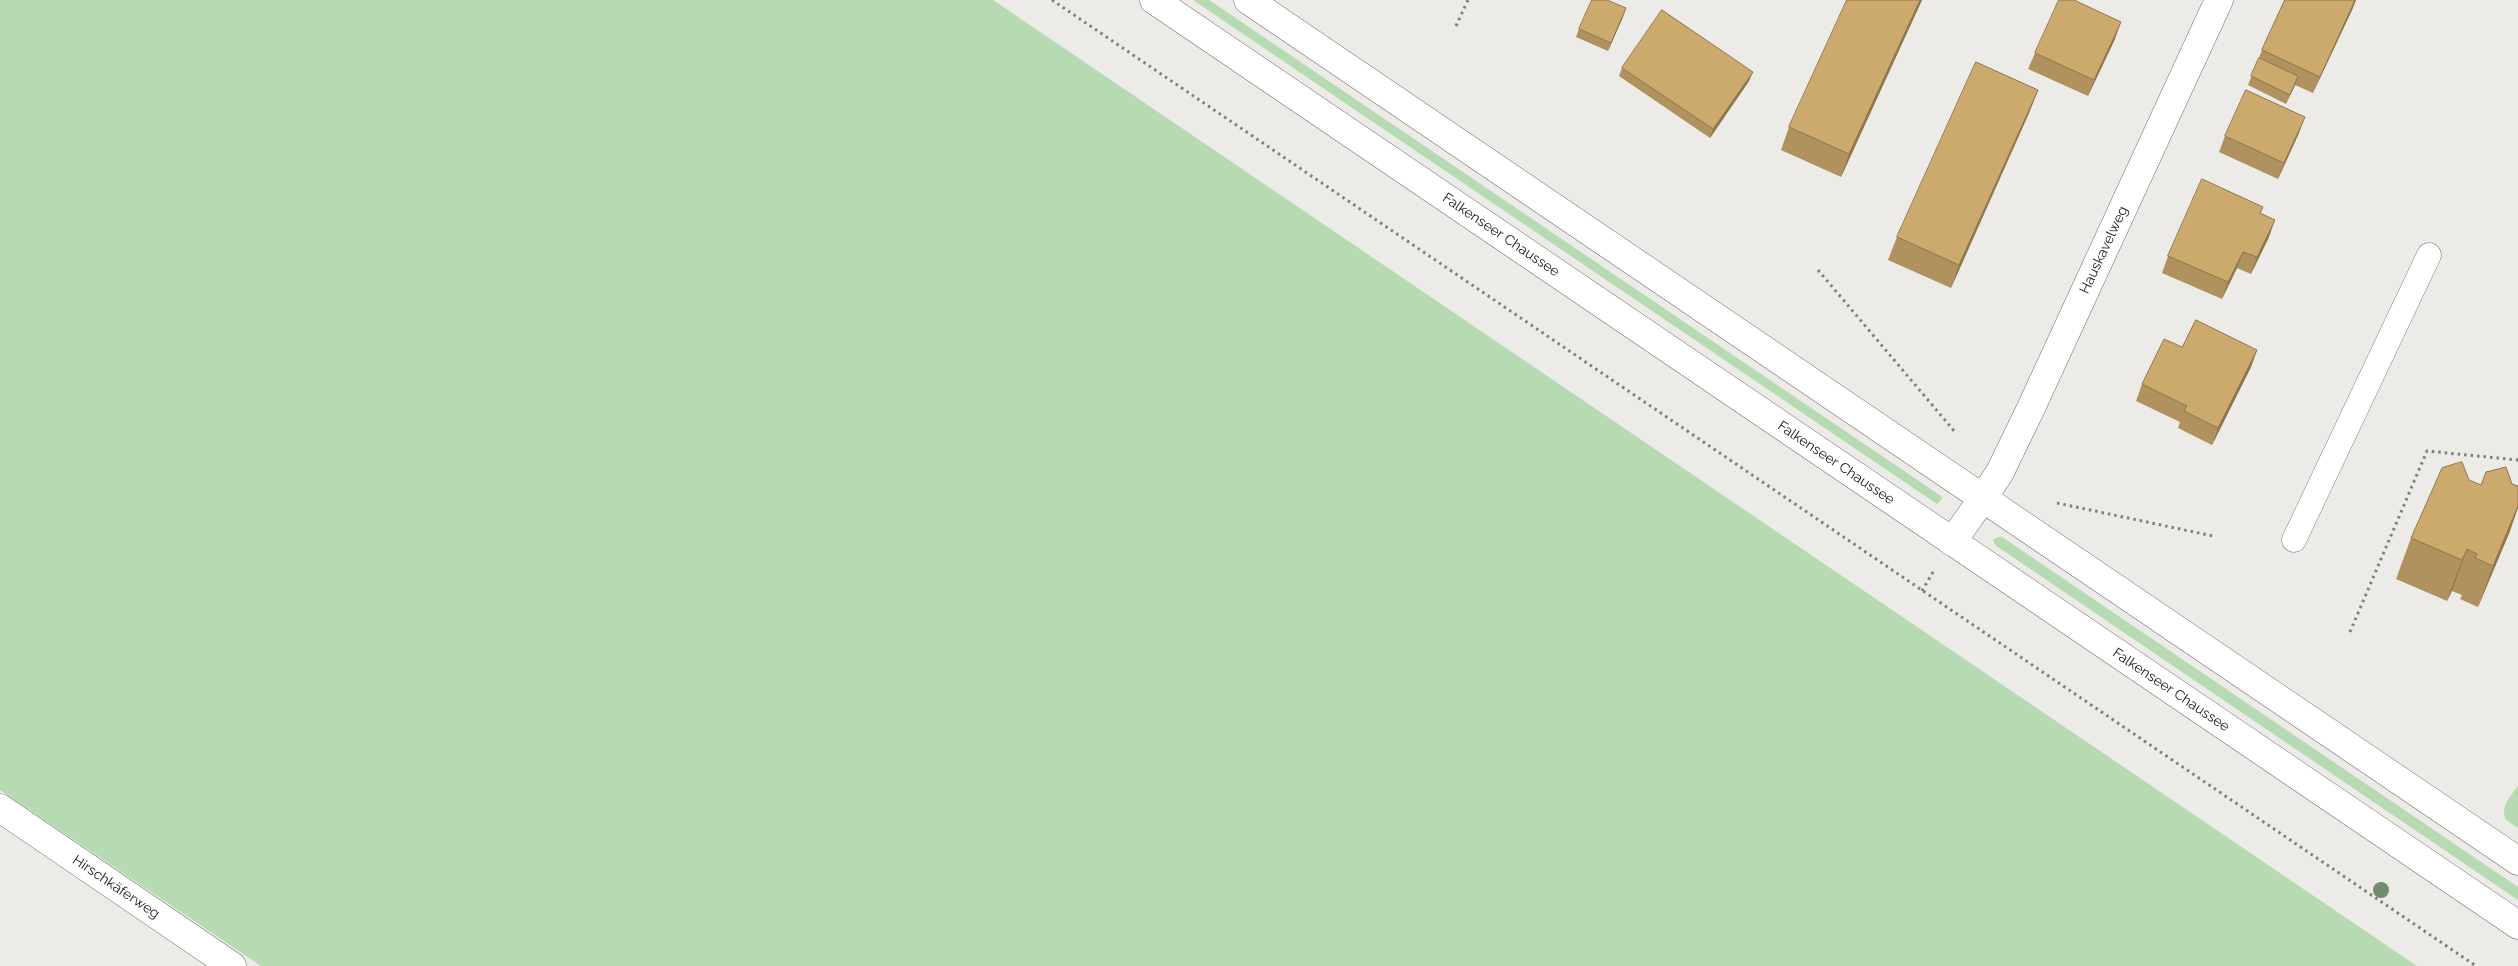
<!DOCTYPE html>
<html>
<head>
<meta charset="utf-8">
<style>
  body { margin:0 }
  canvas { display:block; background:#ecebe8 }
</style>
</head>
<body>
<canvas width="2518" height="966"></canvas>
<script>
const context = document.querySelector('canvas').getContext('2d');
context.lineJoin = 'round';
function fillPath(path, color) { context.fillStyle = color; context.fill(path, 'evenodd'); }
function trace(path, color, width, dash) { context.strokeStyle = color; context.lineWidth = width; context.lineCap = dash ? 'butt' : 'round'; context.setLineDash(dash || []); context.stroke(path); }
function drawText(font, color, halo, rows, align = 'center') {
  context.font = font + ' Raleway,sans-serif'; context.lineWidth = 4; context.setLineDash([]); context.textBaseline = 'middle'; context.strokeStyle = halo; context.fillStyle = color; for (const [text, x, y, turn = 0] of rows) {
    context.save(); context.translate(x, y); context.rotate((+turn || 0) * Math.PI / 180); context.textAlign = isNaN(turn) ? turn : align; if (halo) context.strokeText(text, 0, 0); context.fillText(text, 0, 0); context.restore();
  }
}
fillPath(new Path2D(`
  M0,0h993l1424,966h-2156l-261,-176z
  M1193,0h16l732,496 1,3 -5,5z
  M1998,537h4l516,350v13l-523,-355 -2,-5z
  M2518,786v42l-12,-8c-6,-14 4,-23 12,-34z`), '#b6dab1');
const lane = new Path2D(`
  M2294,540l135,-285`);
const street = new Path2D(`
  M1983,498l17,-26 31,-64 188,-408
  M0,808l232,158`);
const secondary = new Path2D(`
  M1154,0l1364,925
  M1248,0l1270,861
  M1952,542l31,-44`);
trace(lane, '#706e6c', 25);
trace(street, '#706e6c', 29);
trace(secondary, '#706e6c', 29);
trace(new Path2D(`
  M1052,0l1424,966
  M1456,26l12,-26
  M1818,270l137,162
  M2057,503l156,33
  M1922,591l11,-19
  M2350,632l77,-181 91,9`), '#807f7d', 3, [2.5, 4]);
trace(lane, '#fff', 24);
trace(street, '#fff', 28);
trace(secondary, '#fff', 28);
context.fillStyle = '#718b6c';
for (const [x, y] of [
  [2381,890]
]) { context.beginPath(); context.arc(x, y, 8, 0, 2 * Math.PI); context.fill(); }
fillPath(new Path2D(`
  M1922,0l-81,177 -60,-27 8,-23z
  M2285,0h71l-4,10 -39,83 -18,-8 -9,19 -38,-19 14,-35z
  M1623,17l-15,34 -32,-14 3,-8z
  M2115,39l-27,57 -60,-27 7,-16z
  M1622,68l127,13 -39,57 -91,-62z
  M2038,90l-9,23 -78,175 -63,-28 9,-23z
  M2299,133l-21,46 -59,-27 6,-16z
  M2261,213l8,24 -18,37 -14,-6 -15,31 -60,-26 6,-17z
  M2182,347l75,3 -6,17 -39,78 -34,-17 2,-6 -44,-21 6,-17z
  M2469,480l41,51 -32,76 -18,-8 2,-4 -10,-4 -5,10 -51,-22 15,-41z`), '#af925e');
fillPath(new Path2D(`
  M1920,0h2l-81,177 8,-23z
  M2355,0h1l-4,10 -39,83 7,-16z
  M1626,8l-3,9 -15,34 3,-8z
  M2121,22l-6,17 -27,57 6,-16z
  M1753,72l-4,9 -39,57 3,-9z
  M2298,76l-3,9 -9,19 4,-9z
  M2038,90l-9,23 -78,175 8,-23z
  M2305,117l-6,16 -21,46 6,-16z
  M2275,220l-6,17 -18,37 6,-17z
  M2243,252l-6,16 -15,31 6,-17z
  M2257,350l-6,17 -39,78 6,-17z
  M2518,506v2l-8,23 -32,76 15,-41z
  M2467,549l-15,42 -5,10 15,-41z`), '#8f774c');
const building = new Path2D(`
  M1592,0h15l19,8 -15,35 -32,-14z
  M1847,0h73l-71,154 -60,-27z
  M2059,0h15l47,22 -27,58 -59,-27z
  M2285,0h70l-35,77 -58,-27z
  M1662,10l91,62 -40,57 -91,-61z
  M2259,58l39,18 -8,19 -39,-19z
  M1976,62l62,28 -79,175 -62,-28z
  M2246,90l59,27 -21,46 -59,-27z
  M2202,179l61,28 -3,6 15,7 -18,37 -14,-5 -15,30 -60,-26z
  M2196,320l61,30 -39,78 -34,-17 3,-5 -45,-22 22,-45 18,8z
  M2462,462l7,18 12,5 5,-13 20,-5 6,17 6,2v20l-25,60 -18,-8 2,-4 -10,-5 -5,11 -51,-22 31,-70z`);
fillPath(building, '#ccaa6d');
trace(building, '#8f774c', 1);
drawText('14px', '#21201f', '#fff', [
  ["Falkenseer Chaussee",1501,235,34],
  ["Hauskavelweg",2104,250,-65],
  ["Falkenseer Chaussee",1836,463,34],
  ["Falkenseer Chaussee",2171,690,34],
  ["Hirschkäferweg",116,887,34]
]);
</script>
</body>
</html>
